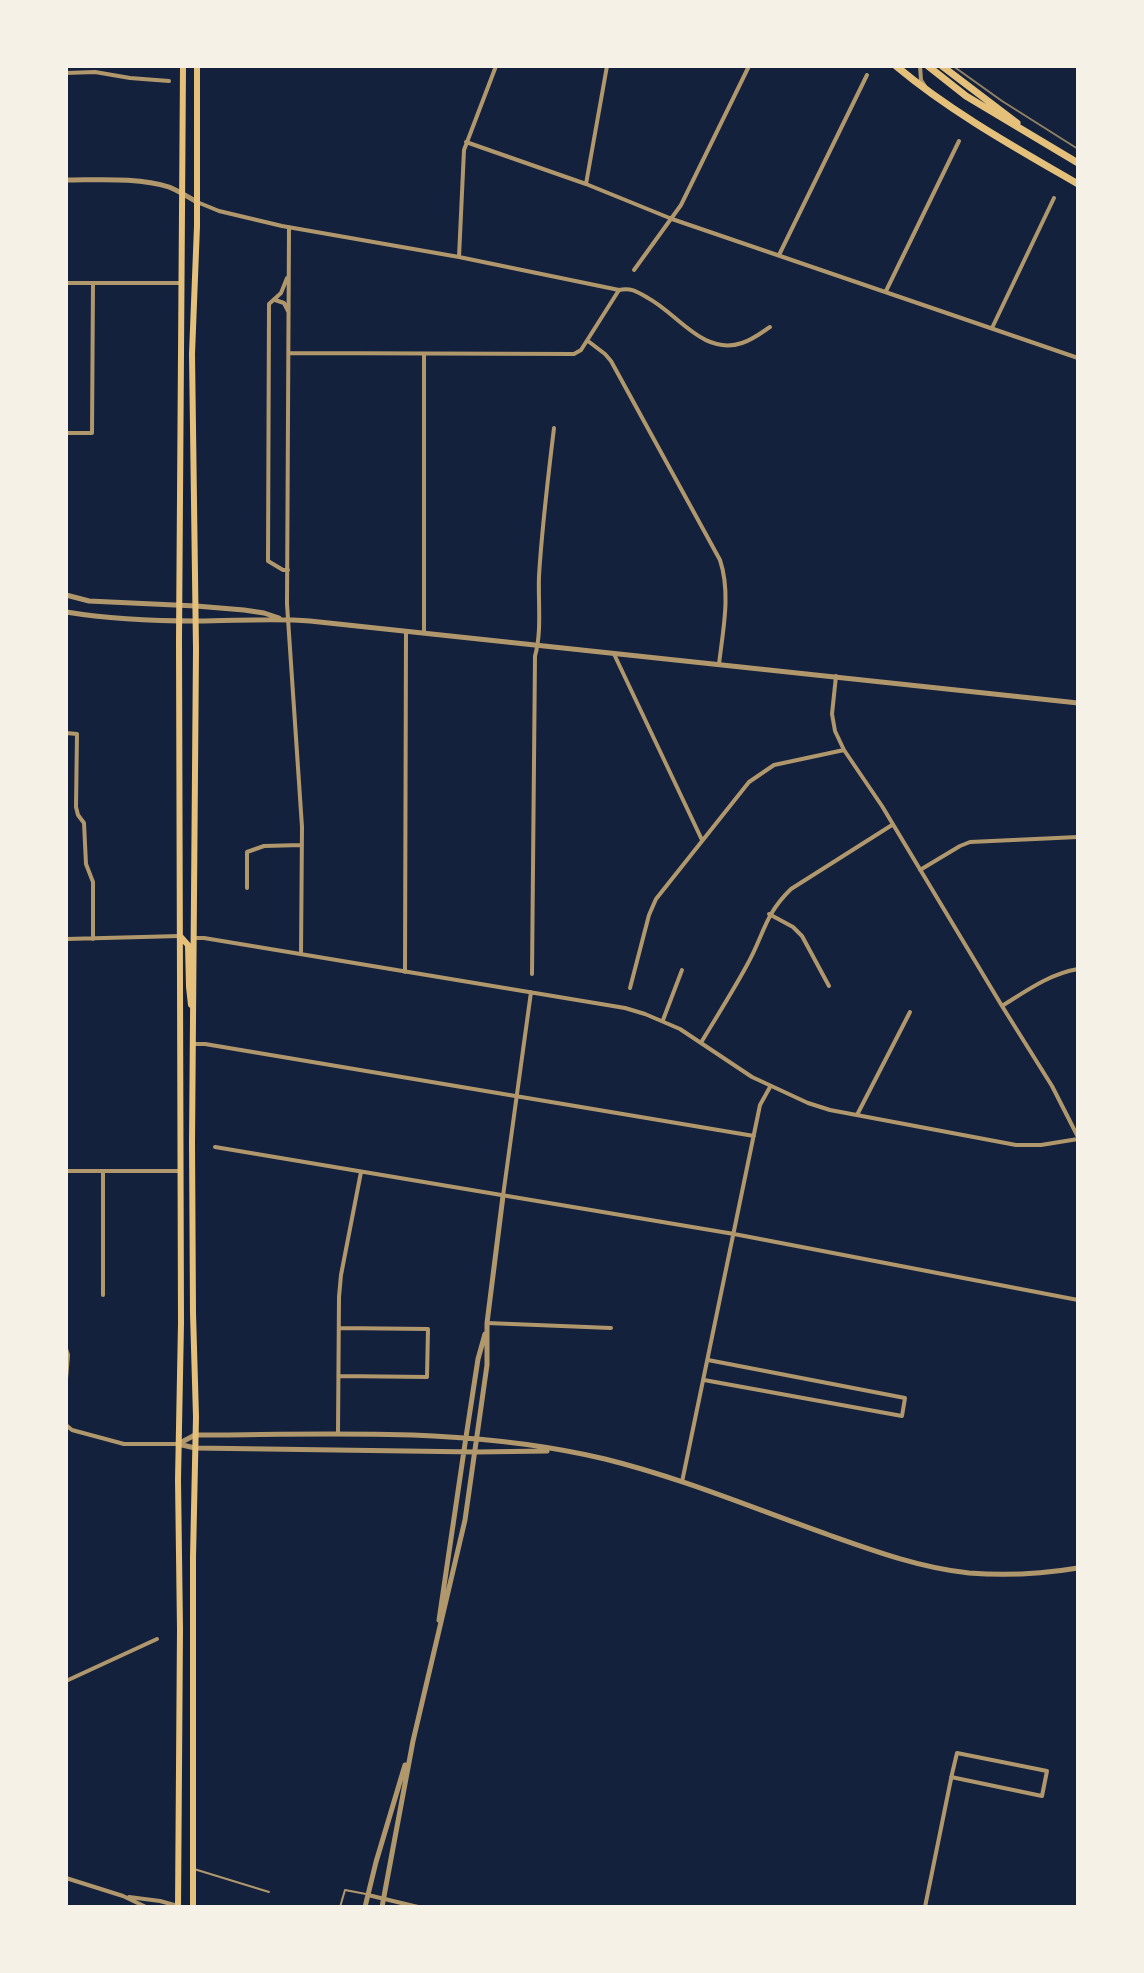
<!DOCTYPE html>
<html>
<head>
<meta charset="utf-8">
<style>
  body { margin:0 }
  #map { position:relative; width:1144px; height:1973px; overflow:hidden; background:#14213d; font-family:Merriweather,serif }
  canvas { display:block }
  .frame { position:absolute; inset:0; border:68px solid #f6f1e7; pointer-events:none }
</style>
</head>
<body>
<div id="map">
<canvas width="1144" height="1973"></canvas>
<div class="frame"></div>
</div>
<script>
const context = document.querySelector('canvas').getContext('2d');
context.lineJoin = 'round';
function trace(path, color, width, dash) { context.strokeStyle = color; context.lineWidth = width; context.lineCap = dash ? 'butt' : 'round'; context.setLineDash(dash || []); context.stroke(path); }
trace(new Path2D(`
  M194,1869l75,23
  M340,1907l5,-17 21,4`), '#b1986c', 2);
trace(new Path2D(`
  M920,66l1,14 4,6
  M66,73l29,-1 35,6 39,3
  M466,142l120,42 86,35 406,139
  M586,184l21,-118
  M197,202l22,9 63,15 177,31 160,33c12,-3 19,2 29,8 30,16 55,58 94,45 10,-3 19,-10 28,-16
  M289,227l-2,377 15,223 -1,127
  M779,255l88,-180
  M459,257l5,-107 32,-84
  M634,270l47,-65 68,-139
  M287,278l-6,15 -12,11 -1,257 15,9h5
  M66,283h116
  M886,291l73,-150
  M275,300l9,3 4,8
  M992,328l62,-130
  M588,341l17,13 6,7 109,199c11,33 3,70 -1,104
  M289,353l285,1 7,-4 38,-60
  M66,433h26l1,-150
  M424,632v-278
  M614,654l88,186
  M836,676l-4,38 3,17 9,19 38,56 120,200 50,80 26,51
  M66,733l11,1 -1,73 2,8 6,8 2,41 7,18v57
  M920,870l40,-24 10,-4 108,-5
  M247,888v-36l17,-6 38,-1
  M769,914l24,13 9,9 27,50
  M195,938h9l421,70 20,6 35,15 72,48 56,26 22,7 186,35h25l37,-6
  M66,939l114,-3
  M405,972l1,-341
  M532,974l3,-318c7,-25 3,-53 4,-80 3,-50 9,-98 15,-148
  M630,988l19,-73 7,-16 93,-117 25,-17 70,-15
  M1002,1006c24,-15 47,-32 76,-37
  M663,1020l19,-50
  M702,1041c15,-25 31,-50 45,-76 17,-30 17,-50 44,-76l101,-64
  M194,1044h11l549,92
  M857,1115l53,-103
  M215,1147l519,87 344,66
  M66,1171h114
  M103,1171v124
  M503,1196l28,-204
  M487,1323l124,5
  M339,1328l89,1 -1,48 -88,-1
  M66,1349l2,6 -2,24
  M704,1380l198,36 3,-18 -197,-38
  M66,1425l6,5 52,14h54
  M338,1432l1,-135 2,-22 20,-103
  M682,1482l78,-377 10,-18
  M66,1681l91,-42
  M66,1878l57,18 23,11
  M368,1895l50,12
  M129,1897l31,4 18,5
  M925,1907l27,-133 5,-21 90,18 -5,25 -91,-19`), '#b1986c', 4);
trace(new Path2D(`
  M66,180c32,0 73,-3 103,7 10,4 19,10 28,15
  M66,595l23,6 107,5 48,4 20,3 15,5
  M66,612c43,7 87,9 131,9 38,0 76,-3 113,0l768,82
  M178,1444l17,-9h18c133,-1 262,-7 392,24 77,19 150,50 224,76 45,16 92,33 140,38 37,3 73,1 109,-5
  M178,1444l17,4 281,4 71,-1
  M439,1620l27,-183 12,-78 7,-25
  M365,1907l11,-45 29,-97
  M382,1907l31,-166 52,-221 22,-155v-42l16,-127`), '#b1986c', 5);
trace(new Path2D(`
  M180,936l8,9 1,42 2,18
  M178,1907l2,-278 -2,-149 3,-157 -2,-683 4,-574
  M193,1907v-350l3,-140 -3,-104 -1,-171 4,-493 -4,-295 5,-128v-160`), '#e5c07b', 6);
trace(new Path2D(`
  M896,66c55,46 120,82 182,118
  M928,66l38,30 112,67
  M942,66l75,57`), '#e5c07b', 7);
trace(new Path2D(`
  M953,66l49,35 76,48`), '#918062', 2);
</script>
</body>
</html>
